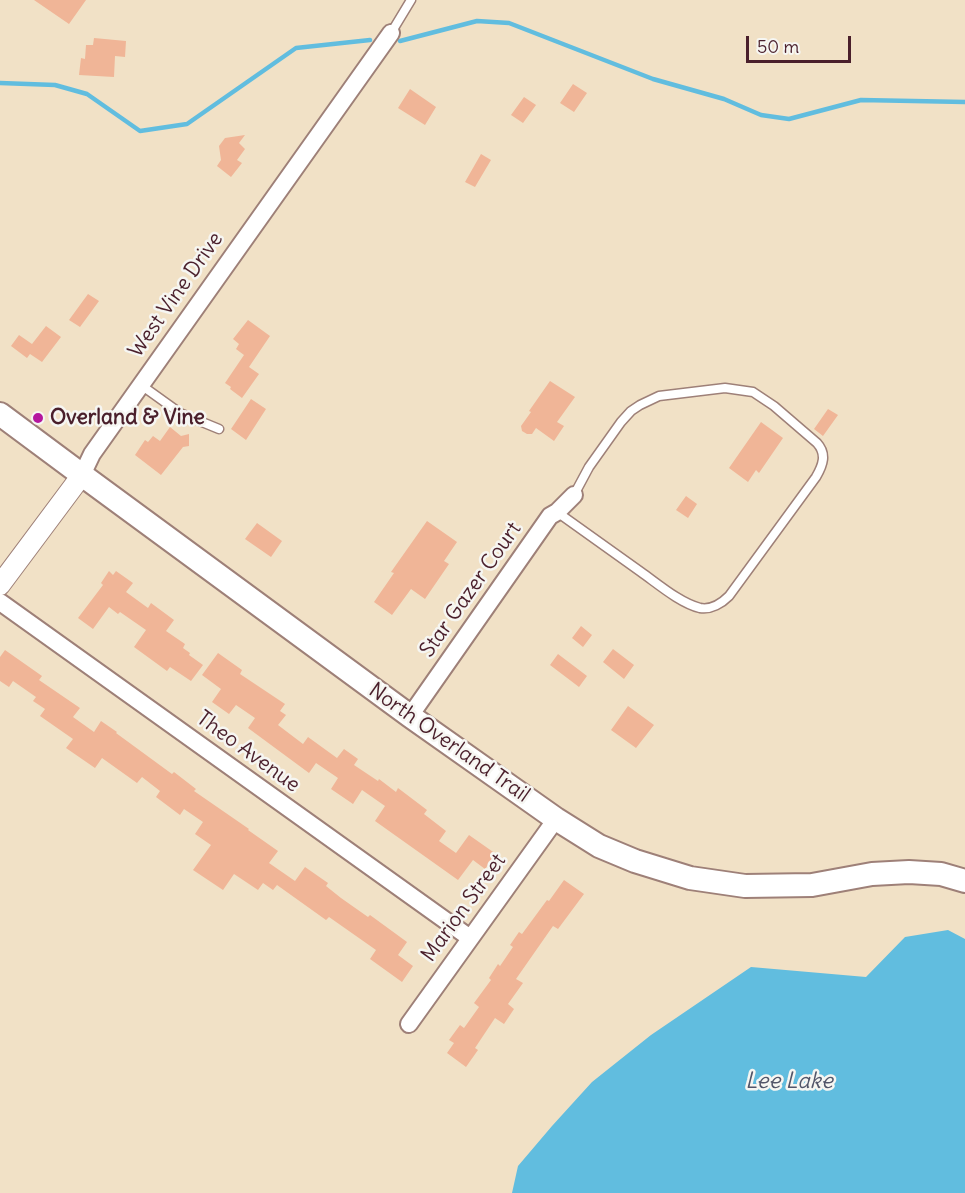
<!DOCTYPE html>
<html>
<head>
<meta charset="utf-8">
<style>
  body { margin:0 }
  #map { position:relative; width:965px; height:1193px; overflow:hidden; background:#f1e1c6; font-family:Delius,sans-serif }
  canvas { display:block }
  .scale { position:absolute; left:746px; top:36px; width:105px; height:27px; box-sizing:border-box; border:3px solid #4a1f2b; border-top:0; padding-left:8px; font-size:18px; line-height:21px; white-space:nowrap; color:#4a1f2b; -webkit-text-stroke:4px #f6f6f2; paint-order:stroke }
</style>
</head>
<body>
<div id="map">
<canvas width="965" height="1193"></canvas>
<div class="scale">50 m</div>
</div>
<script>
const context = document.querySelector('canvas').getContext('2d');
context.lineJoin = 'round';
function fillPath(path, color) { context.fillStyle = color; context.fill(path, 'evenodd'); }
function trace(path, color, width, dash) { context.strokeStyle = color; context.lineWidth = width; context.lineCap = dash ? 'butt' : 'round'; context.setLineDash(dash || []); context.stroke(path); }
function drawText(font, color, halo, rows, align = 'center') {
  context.font = font + ' Delius,sans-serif'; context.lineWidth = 5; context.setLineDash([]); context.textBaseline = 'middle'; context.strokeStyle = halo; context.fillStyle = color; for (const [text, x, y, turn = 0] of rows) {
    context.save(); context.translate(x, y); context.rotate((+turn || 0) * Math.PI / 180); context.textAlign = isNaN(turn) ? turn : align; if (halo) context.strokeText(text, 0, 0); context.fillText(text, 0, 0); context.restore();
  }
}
fillPath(new Path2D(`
  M948,930l17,9v254h-453l6,-27 34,-40 40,-44 59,-47 100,-68 115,10 39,-40z`), '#61bddf');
trace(new Path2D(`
  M400,41l77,-20 32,2 144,56 71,20 37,16 28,4 72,-19 104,2
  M0,83l55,2 32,9 53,37 47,-7 109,-76 74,-8`), '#61bddf', 4.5);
fillPath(new Path2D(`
  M34,0h52l-17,24z
  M94,38l32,3 -1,16 -10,-1 -1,21 -35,-2 2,-17 4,1 1,-14h7z
  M573,84l14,9 -13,19 -14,-9z
  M410,89l26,18 -11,18 -27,-17z
  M524,97l12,8 -13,18 -12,-8z
  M245,135l-6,8 6,6 -8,11 5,3 -11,14 -14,-11 4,-6 -2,-14 6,-8z
  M481,154l10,6 -16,27 -10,-5z
  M88,294l11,7 -19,26 -11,-7z
  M248,320l22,16 -21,31 10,7 -17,24 -12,-9 1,-2 -6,-4 19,-28 -8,-6 3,-5 -6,-5z
  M46,326l15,11 -19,25 -12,-8 -3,4 -16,-12 8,-11 13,9z
  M550,381l25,16 -18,25 7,4 -10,15 -18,-13 -4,6h-5l-5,-3 -1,-5 10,-14 -2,-1z
  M251,399l15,10 -20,31 -15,-11z
  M828,409l10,6 -15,21 -9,-7z
  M761,422l22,16 -24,35 -3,-3 -8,12 -19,-14z
  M170,427l11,9 8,-2v12l-6,1 -22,28 -26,-20 10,-15 3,2 5,-6 7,5z
  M686,496l11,8 -9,14 -12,-8z
  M427,521l30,21 -13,19 5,3 -24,35 -14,-10 -19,26 -18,-13 20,-29 -3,-1z
  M257,523l25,18 -11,16 -26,-18z
  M109,571l4,4 3,-4 17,12 -7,9 22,16 3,-5 23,17 -8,11 19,13 -2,4 7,5 -1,2 14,10 -12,16 -21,-14 -3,4 -33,-24 12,-17 -26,-18 -2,2 -9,-7 -16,22 -15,-11 25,-33 -2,-2z
  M581,626l11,9 -9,12 -11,-9z
  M613,649l21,16 -10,14 -21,-17z
  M5,650l37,26 -3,4 41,28 -7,9 21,15 7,-11 16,11 -1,1 56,41 2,-2 22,17 -2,2 55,38 -1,1 30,21 -9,12 26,18 10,-14 23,16 -2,3 15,12 27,19 2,-2 37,27 -9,13 15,11 -11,16 -32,-23 6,-9 -47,-33 -3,3 -49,-35 -4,5 -10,-7 -5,7 -24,-16 -11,16 -30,-20 18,-25 -16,-11 8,-12 -19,-13 -4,6 -24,-18 4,-6 -18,-14 -5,6 -35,-25 -7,10 -29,-20 7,-9 -33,-23 5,-7 -12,-8 3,-4 -23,-16 -4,6 -9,-6v-24z
  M218,653l24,17 -2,4 45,30 -5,7 6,4 -8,10 25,19 5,-7 29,21 7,-9 14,10 -4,6 24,16 1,-2 17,13 2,-4 29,22 -3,4 22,17 -7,10 17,12 13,-18 27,19 -11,15 -12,-9 -15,20 -83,-59 10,-15 -23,-16 -9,14 -22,-15 7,-11 -22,-15 -7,10 -61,-45 7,-10 -19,-13 -7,9 -17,-12 9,-13 -19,-14z
  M558,654l29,22 -8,11 -29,-22z
  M628,706l26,19 -18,23 -25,-18z
  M564,880l20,14 -26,35 -5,-3 -37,53 7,4 -15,21 6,5 -10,15 -9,-6 -20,30 3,2 -12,17 -19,-14 7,-10 -5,-3 11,-15 4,3 15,-21 -5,-4 17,-23 -2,-2 9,-14 2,2 13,-19 -3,-2 9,-13 3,2 25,-34 2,1z`), '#f0b597');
const service = new Path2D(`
  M391,33l20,-33
  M141,385l39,28 39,16
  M557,512c28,20 56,40 84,60 17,12 39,31 59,36 11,2 22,-5 29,-12l87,-119c7,-12 11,-23 1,-34l-43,-37 -21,-14 -28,-4 -66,8 -19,9 -9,6 -10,11 -32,45 -15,28`);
const minor = new Path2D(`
  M82,475l10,-21 299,-421
  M0,602l470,336
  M410,716l140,-200 7,-4 17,-17
  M409,1024l147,-205`);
const tertiary = new Path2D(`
  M0,585l82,-110`);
const secondary = new Path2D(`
  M0,414l82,61 328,241 146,103 43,27 36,15 55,17 55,8 67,-1 60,-11 37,-2 32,2 24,7`);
trace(service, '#9e8078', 11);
trace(minor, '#9e8078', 20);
trace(tertiary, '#9e8078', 22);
trace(secondary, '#9e8078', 26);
trace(service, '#fff', 8);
trace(minor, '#fff', 16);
trace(tertiary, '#fff', 20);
trace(secondary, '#fff', 22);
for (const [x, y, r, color] of [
  [38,418,6,"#b5179e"]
]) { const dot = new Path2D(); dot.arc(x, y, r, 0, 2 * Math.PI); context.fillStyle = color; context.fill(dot); trace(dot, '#f6f6f2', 2); }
drawText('21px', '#4a1f2b', '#f6f6f2', [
  ["West Vine Drive",176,295,-55],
  ["Star Gazer Court",471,590,-55],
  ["North Overland Trail",449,743,35],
  ["Theo Avenue",248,752,36],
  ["Marion Street",464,908,-54]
]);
drawText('bold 21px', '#4a1f2b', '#f6f6f2', [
  ["Overland & Vine",50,418]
], 'left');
drawText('italic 22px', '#52566a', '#f6f6f2', [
  ["Lee Lake",789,1082]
]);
</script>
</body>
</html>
